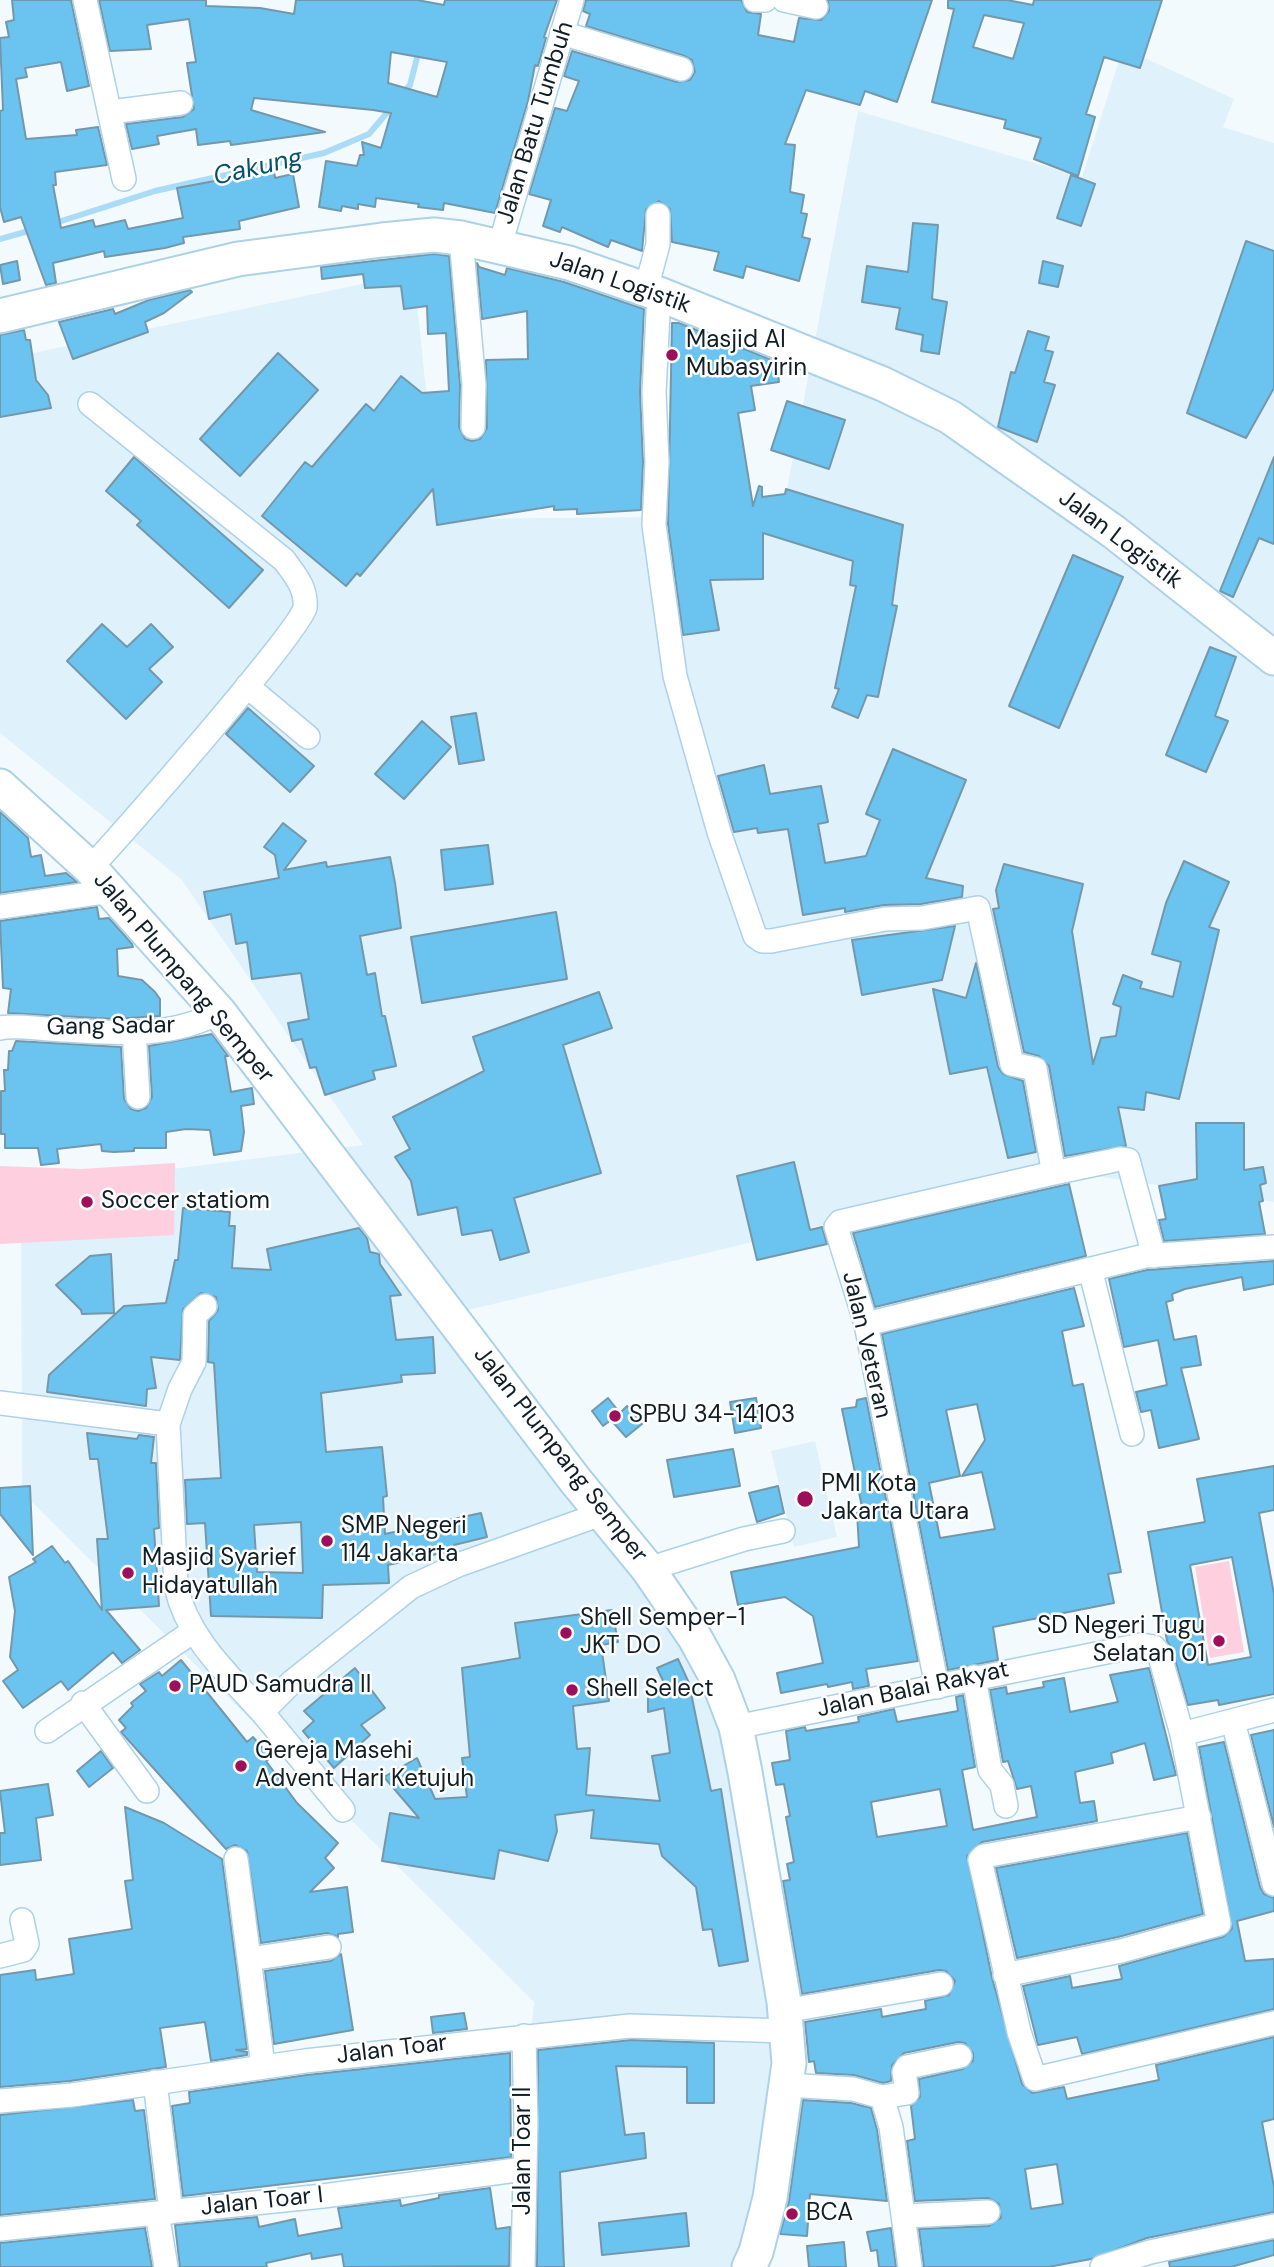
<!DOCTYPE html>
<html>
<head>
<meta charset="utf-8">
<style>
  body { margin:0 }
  canvas { display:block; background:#f2fafe }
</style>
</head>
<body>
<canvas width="1274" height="2267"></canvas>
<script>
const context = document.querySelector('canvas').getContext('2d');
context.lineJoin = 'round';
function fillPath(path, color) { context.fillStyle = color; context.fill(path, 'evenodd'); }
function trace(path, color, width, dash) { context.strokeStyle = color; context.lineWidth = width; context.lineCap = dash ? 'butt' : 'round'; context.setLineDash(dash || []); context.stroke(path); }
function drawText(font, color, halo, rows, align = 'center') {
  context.font = font + ' "DM Sans",sans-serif'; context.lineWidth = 5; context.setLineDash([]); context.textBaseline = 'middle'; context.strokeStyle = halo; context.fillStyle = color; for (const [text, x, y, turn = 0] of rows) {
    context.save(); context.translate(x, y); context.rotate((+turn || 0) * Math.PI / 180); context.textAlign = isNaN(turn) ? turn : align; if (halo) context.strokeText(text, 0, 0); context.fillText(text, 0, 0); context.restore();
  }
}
fillPath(new Path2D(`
  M1123,48l111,51 -11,28 51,16v1059l-220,-32 -586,140 240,356 64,363 -8,127 2,111h-256l24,-265 -512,-510 -1,-304 342,-43 -181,-265 -182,-147v-373l414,-87 25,246 343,-3 76,-405 224,66z
  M815,1441l22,96 -43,10 -23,-96z`), '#dff1fb');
fillPath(new Path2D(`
  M175,1163l-1,72 -174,9v-78l81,3z
  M1229,1561l15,91 -34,6 -15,-91z`), '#fdcfdf');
trace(new Path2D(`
  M402,94l8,-9 9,-35
  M52,224l103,-33 169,-38 45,-19 22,-26
  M0,239l32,-9`), '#aadcf7', 6);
const building = new Path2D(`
  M12,0h59l18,86 -22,5 -6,-29 -36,6 2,9 -11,2 10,60 51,-4 -1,-5 22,-3 9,38 -52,7 1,13h-3l8,43 32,-8 2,7 30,-7 3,9 55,-11 -6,-30 97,-18 1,8 18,-4 6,33 -60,14 1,8 -57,8 1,6 -19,5 -60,9 -1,-6 -51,12 3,20 -10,2 -25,-68 -17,5 -4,-15v-96l3,-1 -3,-72 9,-1 -3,-15 8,-2z
  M99,0h107v6l54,2 34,6 2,-14h121l27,5 1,-5h112l-13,37 2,1 -8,28 -3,-1 -7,36 -33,112 -51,-10 -1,7 -25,-3 1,-3 -43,-6 -1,9 -17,-3v5l-16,-3 -1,5 -22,-4 7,-46 31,5 3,-11h4l-2,-13 19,6 10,-35 -18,-3 -119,-12 -3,12 74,22 -94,13 -1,-4 -32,4 -2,-16 -39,7 2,8 -27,5 -6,-25 57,-7 11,-8 -7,-46 9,-1 -7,-43 -42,6 4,24 -41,2zM391,52l56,10 -10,35 -49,-14z
  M586,0h155l6,12 14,2 -3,21 36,7 5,-24 22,2 8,-9 -1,-11h104l-35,102 -32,-11 -5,14 -54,-15 -21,54 10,1 -5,47 14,3 -3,18 6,1 -5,23 8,2 -11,42 -53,-15 -3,12 -29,-8 5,-18 -47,-10 -2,-33 -11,-8 -13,8 -4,42 -31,-11 -3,7 -46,-20 -2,5 -17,-6 8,-26 -22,-6 26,-86 12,3 12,-30 -15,-5 8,-25 105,31 13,-2 5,-8 -3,-12 -7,-4 -99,-30 4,-12 -7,-3z
  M948,0h59l26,5 1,-5h128l-22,68 -36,-11 -18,57 9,3 -17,59 -44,-17 7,-21 -37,-10 2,-8 -74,-18 22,-93 -6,-1zM984,15l40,8 -11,36 -40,-12z
  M1071,175l24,9 -14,42 -24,-8z
  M913,223l25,2 -6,74 15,3 -8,52 -18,-3 2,-16 -27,-6 4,-21 -38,-6 5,-36 41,6z
  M1246,241l28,10v137l-28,50 -59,-25z
  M434,254l15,2 11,129 -1,42 6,12 7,2 8,-2 7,-11 -1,-68 42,-1 -1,-48 -45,8 -5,-56 2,4 26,8 2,-7 57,14 80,27 -4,82 3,71 -2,48 -64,4v-5l-23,1v-4l-117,19 -4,-36 -73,87 -3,-3 -11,13 -84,-70 43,-54 7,5 54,-63 8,7 27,-35 21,17 27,-2 -3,-58 -18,1 -1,-28 -23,3 -3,-23 -36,2 -2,-14 -41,5 -1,-12z
  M17,261l3,19 -17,4 -3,-19z
  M1043,261l20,5 -5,21 -19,-4z
  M190,290l2,2 -28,21 -19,9 3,10 -75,27 -14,-37 54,-13 2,5 34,-14z
  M672,323h7l98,39 2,20 -28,4 4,24 -17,3 15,93 6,-20 3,1v10l23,-3 1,-5 117,36 -11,80 5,1 -19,91 -11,-2 -9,23 -26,-11 7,-18 -4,-1 21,-102 -6,-1 3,-24 -90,-28v46l-53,1 9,50 -36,5 -15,-111z
  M24,330l2,10h4l6,40 12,15 3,13 -51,9v-82z
  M1028,331l21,6 -4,13 8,2 -9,30 11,3 -18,57 -39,-15 13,-55 4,1z
  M278,353l40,37 -78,86 -40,-37z
  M787,401l58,19 -16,49 -58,-19z
  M134,457l129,113 -34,38 -92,-83 4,-4 -35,-30z
  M1274,457v87l-15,-6 -26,59 -13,-6z
  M1073,555l50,22 -64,151 -50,-22z
  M102,624l25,23 24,-23 22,23 -24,22 13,13 -36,37 -59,-58z
  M1210,647l26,10 -21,59 13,5 -22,51 -40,-17z
  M248,708l66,58 -24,26 -64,-58z
  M476,713l8,47 -25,4 -8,-47z
  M422,721l29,26 -47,52 -29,-25z
  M893,749l73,31 -40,98 37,8 -1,11 -41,7 -37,1 -39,7v-4l-42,7 -15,-86 -30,4 -1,-5 -23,4 -16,-56 46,-11 6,29 51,-8 7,36 -10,2 7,39 41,-7 14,-36 -14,-6z
  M0,812l28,26 3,19 10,-2 4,21 21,-3 11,9 -77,11z
  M283,823l23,18 -22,29 42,-8 1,5 63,-10 5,26 6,45 -41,8 7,39 8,-2 7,43h3l11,50 -23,5 2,8 -50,16 -9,-28 -6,1 -8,-29 -10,2 -4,-18 21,-4 -8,-46 -49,6 -5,-37 -11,2 -5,-30 -22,5 -5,-27 75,-14 -4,-23 -11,-8z
  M488,845l5,39 -48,6 -4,-40z
  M1184,861l45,21 -20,45 10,3 -40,169 -33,-7 -2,18 -26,-3 8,39 -61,10 -16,-90 -10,-10 -15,-4 -31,-143 6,-1 -3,-18 8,-26 79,20 -11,47 21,133 8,-26 15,-2 5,-29 -8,-3 10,-29 19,7 -2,6 33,9 8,-35 -29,-8 14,-51z
  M97,907l2,12 10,-1 23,26 1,3 -16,2 1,27 24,4 13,12 5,7v17l-46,3 -106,-6 3,-24 -8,-1 -3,-67z
  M556,912l11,67 -145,24 -11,-66z
  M955,926l-13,54 -80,15 -10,-55z
  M976,963l22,104 5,7 20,7 13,71 -28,6 -21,-91 -37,7 -17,-85 33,9z
  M599,992l13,36 -49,17 38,128 -87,25 15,54 -29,8 -8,-30 -30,5 -5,-28 -39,8 -7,-34 -16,-24 15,-8 -17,-32 91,-46 -11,-34z
  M212,1034l16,22h-3l6,36 21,-4 2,16 -13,2 3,26 -3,19 -27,4 -4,-25 -24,-1 -20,3v16h-32v3l-20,1 -12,-1 -1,-7 -44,5 2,14 -18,2 -3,-17h-33v-14h-4v-43h4l-1,-21h4l1,-19h3l4,-10 105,6 3,52 7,10 7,2 8,-3 6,-11 -3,-51z
  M1196,1123h48v47l19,-3 3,16 -6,2 3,16 -4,1 6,32 -101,7 -5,-21 7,-1 -7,-33 38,-7z
  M794,1162l16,68 12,-3 5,17 -70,16 -20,-84z
  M1069,1184l17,72 -211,51 -22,-74z
  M183,1208l47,4 -1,14h6l-3,42 39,2 -4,-21 92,-21 8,10 3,14 9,2 1,10 21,31 -11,1 6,44 37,-3 2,36 -34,2 1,7 -81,11 5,59 56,-5 5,49 -4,1 2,37 96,-21 6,24 -33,8 1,5 -67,15 1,18 -66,2 -1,33 -111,-2 -6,-93 -18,1 -2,-44 36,-2 -7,-115 -6,-1 1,-41 9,-11 -2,-13 -15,-4 -18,16 -3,51 -29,-3 5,31 -9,1 -1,17 -99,-14 2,-17 75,-69 42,-3 9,-43h3zM301,1522l2,51 -46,-1 -3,-47z
  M111,1254l3,59 -32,1 -1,-4 -25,-25 34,-29z
  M1274,1261v23l-30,6 -2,-13 -57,12 -13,5 1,6 -7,2 8,38 22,-4 5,29 -20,3 18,71 -40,9 -8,-38 -10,2 -5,-20 31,-7 -9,-45 -34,7 -15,-68 38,-9z
  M1074,1288l10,38 -22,5 11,55 10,-2 38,188 -13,2 6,29 -121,24 5,33 -50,10 -66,-336zM977,1404l8,36 -23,36 20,-4 13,57 -55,9 -11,-55 31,-7 -14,-66z
  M608,1398l12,15 7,-7 15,18 -16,13 -15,-17 -8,6 -11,-15z
  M756,1398l5,30 -26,5 -5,-31z
  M866,1398l52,263 -52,8 3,17 -16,3 -1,-7 -24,5 -1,-3 -46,9 -4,-20 46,-10 -10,-47 -28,-19 -47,8 -7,-33 128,-25 -2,-34 6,-1 -21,-103 14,-2 1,-7z
  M87,1433l50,6 2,-4 15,2 -3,26h5l3,65 -5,1 5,77 -53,4 34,40 -18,13 -9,-11 -45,38 -7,-9 -38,27 -20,-27 15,-11 -8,-13 5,-46 -6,-34 27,-15 -3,-3 19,-13 13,17 3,-2 34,49 -5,-71h11l-10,-80h-8z
  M733,1449l7,37 -66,11 -7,-37z
  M1274,1466v44l-15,3 15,81v100l-55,11 -1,-5 -30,5 -16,-56 -5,-8 -19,-109 57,-10 -8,-43zM1232,1557l19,100 -43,8 -18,-100z
  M30,1486l3,69 -33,-41v-26z
  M778,1486l6,27 -27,9 -8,-29z
  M612,1610l6,32 -17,3 8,56 -36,5 4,43 13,-1 -4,47 74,6 -8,-45 18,-3 -6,-45 -16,4v-17l18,-8 -9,-19 21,-9 11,24 22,108 10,-2 27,172 -29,5 -7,-37 -9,1 -7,-43 -34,-31 -3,-12 -68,-6 3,-28 -39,5 2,16 -9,30 -49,-11 -5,29 -112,-18 8,-48 29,5 -35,-41 33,-19 18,41 32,-2 -5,-39 8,-1 -8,-89 58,-10 -5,-35z
  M181,1660l66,82 6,-5 18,21 -5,3 31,42 41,40 -13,15 9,10 -24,24 37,-5 6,45 -15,2v3l-11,-4 -66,10 -14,-92 -12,-6 -9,4 -105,-117 5,-4 -7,-8 14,-14 -2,-3 15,-12 -6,-7 19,-12 3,4z
  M355,1668l30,40 -24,17 9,10 -36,33 -31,-37 11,-10 -10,-10z
  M1149,1668l27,107 -22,5 -9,-37 -34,10 2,10 -38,9 5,31 14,-2 3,20 -115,21 -15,14 25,122 30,106 10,9 32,-6 3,12 92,-19 -3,-15 118,-28v82l-12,3 12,65v25l-127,26 -56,21 -43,8h-124l-5,-38 70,-3 12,-8 -2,-14 -11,-6 -73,3 -8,-60 8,-2 -4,-33 9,-9 -1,-18 44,-10 10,-8v-8l-8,-10 -7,-1 -54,11 -12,12 -1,16 -8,2 -29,-8 -38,-2 -2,-12 -5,1 -4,-40 76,-13 1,8 44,-8 -1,-8 24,-6 6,-14 -9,-10 -7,-1 -137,24 -19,-113 7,-1 -3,-16 7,-2 -8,-45 4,-1 -6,-32 -8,1 -4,-22 18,-3 -4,-29 19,-4 1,4 53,-9 -1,-5 36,-8 3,13 61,-11 -2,-14 7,-2 12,72 -13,3 11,60 64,-13 -6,-31 -14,3 -9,-28 -5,1 -13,-72 16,-3 1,7 37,-7 -1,-5 21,-4 6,34 48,-10 -8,-27zM940,1789l7,37 -70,11 -6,-35zM1057,2164l6,40 -32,5 -6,-40z
  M1274,1730v97l-23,-92z
  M1224,1742l36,145 4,7 10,4v13l-37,10 8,40 29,-2v50l-192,45 -5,-17 -39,8 -15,-59 47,-10 2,12 50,-9 -3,-13 104,-29 9,-8 -33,-182z
  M101,1751l12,17 -24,19 -12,-16z
  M48,1784l5,31 -17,3 5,42 -41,5v-32h5l-5,-42z
  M125,1807l39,16 58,36 25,190 -11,1 11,2v3l-36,6 -6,-39 -45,6 6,39 -96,14 -70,6v-112l35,-5 1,10 38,-6 -5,-35 63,-10 -7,-48 8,-1z
  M1187,1833l16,81 -85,23 -101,21 -21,-90z
  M341,1954l12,76 -79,14 -9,-73 66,-10z
  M464,2013l3,16 -34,4 -2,-16z
  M631,2040l83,3v60h-27v-36l-71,-1 9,69 19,-2 2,25 -86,14 4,95h-27l1,-217z
  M510,2053l1,104 -328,39 -11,-90 18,-3 -1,-11 118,-17z
  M133,2100l2,11 9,-1 11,89 -155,16v-100z
  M803,2100l48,3 20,5 6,22 10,71 -77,-7 -3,42 -27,-2 9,-33z
  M490,2188l6,41 14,-2 -1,39 -165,1 -2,-13 -30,5 -1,-6 -45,10 1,4h-87l-5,-42 82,-8 2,10 36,-8 3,17 44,-8 -4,-20 62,-8 1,6 38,-8v-3z
  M686,2213l3,33 -87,9 -3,-32z
  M145,2228l7,39h-152v-24z
  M891,2228l5,39h-17l-2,-17 -6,1 -4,-19z
  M1274,2240v15l-43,12h-61l-1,-5z
  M844,2242l2,25h-37l-2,-21z`);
fillPath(building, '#6bc4ef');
trace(building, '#7498ab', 2);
const street = new Path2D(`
  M85,0l39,179
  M755,0h10
  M784,0l32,7
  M562,33l119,36
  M111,112l70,-9
  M461,238l13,147 -1,42
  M500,245l72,-245
  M646,289l12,-45v-29
  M659,294l-5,98 3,70 -3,63 21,151 44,156 36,104 7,5h9l114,-22 37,-1 56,-10 34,156 23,5 18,100 -4,5 -209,48 -4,5 30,97 71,363
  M247,686l61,51
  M90,868c27,-27 213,-241 215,-260 2,-20 -10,-33 -21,-48l-194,-156
  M0,907l111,-16
  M0,1028c13,-3 33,0 48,1 56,3 120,12 171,-17
  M134,1031l4,66
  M1049,1174l71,-15 8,1 26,96
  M1090,1269l42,165
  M866,1324l279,-68 129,-9
  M0,1403l168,21 8,162c11,52 52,88 86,126l30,-30 119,-95 47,-22 143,-51
  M168,1424l12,-35 14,-27 1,-47 10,-9
  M648,1569l96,-30 39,-8
  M974,1677l16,93 12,15 4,21
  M83,1703l64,88
  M262,1712l81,98
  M1233,1721l41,163
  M736,1727l405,-82 13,2 5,6 23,81 92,-24
  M47,1731l145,-99
  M1199,1817l-215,39 -4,4 39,172 16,47 239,-56
  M236,1859l27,207
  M0,1956l23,-6 4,-6 -5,-24
  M250,1959l79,-12
  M1005,1975l116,-24 98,-27 -37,-190
  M784,2011l157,-27
  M155,2082l16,130
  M786,2085l67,4 29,8 9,30 19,140
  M882,2097l25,-4 -3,-21 3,-5 53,-11
  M0,2101l72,-6 233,-34 325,-35 156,5
  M157,2213l9,54
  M905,2216l83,-4
  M0,2229l323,-33 201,-27
  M523,2267l3,-144 -2,-87
  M1102,2267l48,-15 124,-26`);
const secondary = new Path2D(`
  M0,316l238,-57 144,-19 52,-5 27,3 108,25 90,31 224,90 67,33 164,115 160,126
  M0,786l90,82 129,144 356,468 73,89 47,69 23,42 18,47 9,45 39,230 5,61 -19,135 -14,54 -7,15`);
trace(street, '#add2e7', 26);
trace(secondary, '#add2e7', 37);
trace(street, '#fff', 23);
trace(secondary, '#fff', 33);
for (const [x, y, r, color] of [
  [672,355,7,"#9d0e5b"],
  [87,1202,7,"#9d0e5b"],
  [615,1416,7,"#9d0e5b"],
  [805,1499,9,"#9d0e5b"],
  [327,1541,7,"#9d0e5b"],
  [128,1573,7,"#9d0e5b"],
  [566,1633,7,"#9d0e5b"],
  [1219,1641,7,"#9d0e5b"],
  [175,1686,7,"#9d0e5b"],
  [572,1690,7,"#9d0e5b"],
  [241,1766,7,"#9d0e5b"],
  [792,2214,7,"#9d0e5b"]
]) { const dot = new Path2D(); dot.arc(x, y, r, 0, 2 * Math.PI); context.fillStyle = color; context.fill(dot); trace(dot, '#fff', 2.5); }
drawText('24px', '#101e26', '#fff', [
  ["Jalan Batu Tumbuh",536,123,-73],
  ["Jalan Logistik",620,283,19],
  ["Jalan Logistik",1120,540,37],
  ["Jalan Plumpang Semper",183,978,50],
  ["Gang Sadar",111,1027,-1],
  ["Jalan Veteran",866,1345,77],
  ["Jalan Plumpang Semper",560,1455,52],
  ["Jalan Balai Rakyat",913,1690,-12],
  ["Jalan Toar",392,2050,-7],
  ["Jalan Toar II",524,2151,-90],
  ["Jalan Toar I",262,2202,-6]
]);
drawText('24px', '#101e26', '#fff', [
  ["Masjid Al",686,341],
  ["Mubasyirin",686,369],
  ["Soccer statiom",101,1202],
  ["SPBU 34-14103",629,1416],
  ["PMI Kota",821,1485],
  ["Jakarta Utara",821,1513],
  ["SMP Negeri",341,1527],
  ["114 Jakarta",341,1555],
  ["Masjid Syarief",142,1559],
  ["Hidayatullah",142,1587],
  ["Shell Semper-1",580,1619],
  ["JKT DO",580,1647],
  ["SD Negeri Tugu",1205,1627,"right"],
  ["Selatan 01",1205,1655,"right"],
  ["PAUD Samudra II",189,1686],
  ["Shell Select",586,1690],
  ["Gereja Masehi",255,1752],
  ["Advent Hari Ketujuh",255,1780],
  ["BCA",806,2214]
], 'left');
drawText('italic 26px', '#04516e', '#fff', [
  ["Cakung",258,168,-13]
]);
</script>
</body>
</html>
